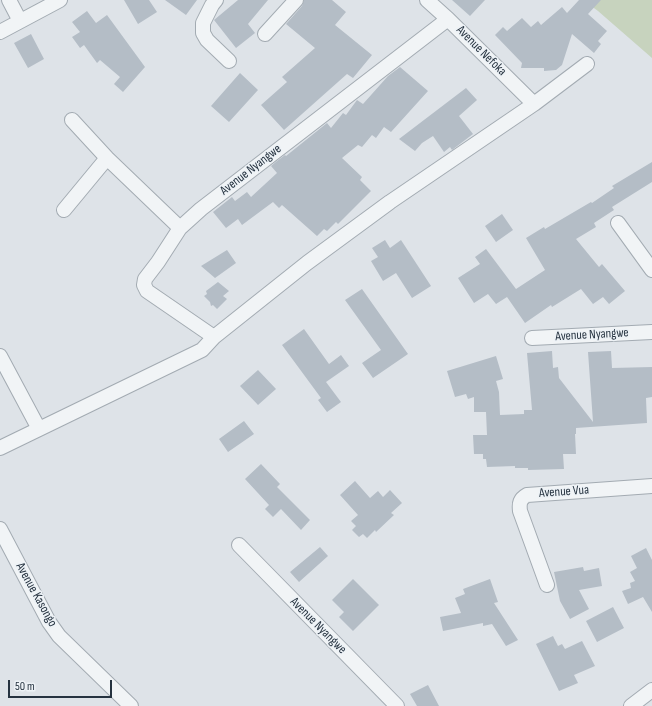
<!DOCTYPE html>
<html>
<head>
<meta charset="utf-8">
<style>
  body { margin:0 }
  #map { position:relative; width:652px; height:706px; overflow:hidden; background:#dee3e8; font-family:"Sofia Sans Condensed",sans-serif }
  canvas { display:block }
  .scale { position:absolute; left:8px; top:680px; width:104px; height:18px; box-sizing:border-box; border:2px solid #263340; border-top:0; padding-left:5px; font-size:12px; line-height:14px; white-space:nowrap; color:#263340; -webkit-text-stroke:3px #edf2f6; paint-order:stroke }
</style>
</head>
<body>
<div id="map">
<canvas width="652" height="706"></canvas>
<div class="scale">50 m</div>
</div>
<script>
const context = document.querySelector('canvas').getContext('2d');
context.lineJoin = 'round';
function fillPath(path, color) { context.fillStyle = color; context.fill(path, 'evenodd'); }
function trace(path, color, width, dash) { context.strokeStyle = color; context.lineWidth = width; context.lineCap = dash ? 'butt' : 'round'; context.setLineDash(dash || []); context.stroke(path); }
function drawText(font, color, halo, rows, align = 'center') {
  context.font = font + ' "Sofia Sans Condensed",sans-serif'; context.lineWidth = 3; context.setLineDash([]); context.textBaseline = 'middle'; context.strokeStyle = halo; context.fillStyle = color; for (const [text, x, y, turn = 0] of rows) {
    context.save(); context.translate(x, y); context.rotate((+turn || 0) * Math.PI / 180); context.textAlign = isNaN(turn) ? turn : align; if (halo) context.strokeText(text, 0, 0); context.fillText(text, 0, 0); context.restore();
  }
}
fillPath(new Path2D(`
  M583,0h69v58l-54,-47z`), '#c7d3be');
fillPath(new Path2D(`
  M124,0h25l8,12 -19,12z
  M165,0h32l-11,15z
  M238,0h30l-20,24 7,9 -19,15 -22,-28z
  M304,0h28l14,12 -11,13 37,30 -19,23 -6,-4 -63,56 -23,-25 26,-23 -5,-5 33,-29 -29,-24 16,-18z
  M452,0h33l-15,16z
  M579,0h22l-13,14 19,17 -9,10 3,3 -7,9 -22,-19 -10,31 -6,5 -12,1v-3h-23l1,-5 -27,-28 8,-8 4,4 15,-13 9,9 7,-6 3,4 21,-18 5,6z
  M87,11l9,12 11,-8 38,52 -22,25 -9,-8 6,-7 -20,-17 -3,3 -13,-18 -4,3 -8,-11 8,-5 -8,-10z
  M31,34l13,25 -16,9 -14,-25z
  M400,67l28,24 -37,41 -7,-5 -8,11 -4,-3 -10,12 -4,-2 -16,13 20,19 -2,3 11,11 -33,33 -2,-2 -9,9 -3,-2 -7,7 -35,-31 -3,3 -6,-6 -31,23 -4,-6 -12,9 -13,-16 19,-15 3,4 12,-9 4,5 26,-24 -6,-7 6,-5 8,-6 1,1 41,-33 4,5 12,-15 3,2 11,-15 6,4 25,-28z
  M240,73l18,17 -29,32 -18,-16z
  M466,88l11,12 -18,16 14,18 -21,16 -2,-3 -6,5 -11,-16 -11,7 -7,8 -16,-12z
  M652,162v20l-40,25 2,3 -20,13 2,4 -20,12 23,28 3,-3 23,27 -16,13 -6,-7 -10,7 -12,-15 -29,18 -1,-2 -26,18 -18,-26 -11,7 -8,-10 -14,9 -16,-25 22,-14 -5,-7 11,-8 30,40 29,-19 -19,-32 18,-11 1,2 46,-27 1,1 22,-15 -2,-2z
  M502,214l11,16 -17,12 -11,-16z
  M385,240l5,8 11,-8 30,46 -19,12 -16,-25 -13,8 -12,-20 7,-4 -6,-9z
  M227,250l9,13 -21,15 -14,-12z
  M218,282l11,9 -6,5 4,3 -10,10 -4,-4 -2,1 -1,-4 -6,-6 3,-2 -1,-3z
  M362,289l46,65 -35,24 -11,-15 19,-13 -36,-50z
  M304,329l25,35 12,-9 8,11 -23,16 15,20 -14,10 -9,-12 3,-2 -39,-53z
  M552,351l1,17 5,-1 1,11 34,44 -5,-70 23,-1 1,17 40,-1v30l-6,1 1,25 -71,5v6h-1l1,20h-13l1,15 -36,1v-2h-13v-2l-28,1 -1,-8h-3v-5h-9l-1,-19h14l-1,-23h-12v-15l-6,2 -2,-5 -11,3 -8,-26 49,-15 7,23 -7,2 3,11 1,23 24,-1v-4h8l-5,-57z
  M258,370l18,19 -18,16 -18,-19z
  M244,421l10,13 -26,18 -9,-13z
  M261,464l19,20 -3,3 33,33 -9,10 -20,-21 -8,8 -8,-8 4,-4 -24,-26z
  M355,481l15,17 8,-7 5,6 7,-7 12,13 -11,10 3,2 -18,17 -1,-2 -8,8 -4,-4 -4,3 -7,-7 4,-4 -5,-5 7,-6 -18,-20z
  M320,547l8,9 -29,26 -9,-10z
  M646,548l6,12v52l-9,-15 -15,7 -6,-13 9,-3 -1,-5 5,-2 -5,-9 7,-4 -6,-12z
  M583,567l1,4 15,-3 3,18 -23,4 10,19 -19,10 -10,-18 -6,-29z
  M353,579l26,26 -26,26 -14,-14 5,-5 -12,-12z
  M490,579l8,23 -4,1 24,37 -12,6 -14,-22 -9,2v-3l-40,8 -3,-14 21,-4 -6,-15 10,-4 -2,-5z
  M613,607l11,21 -27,14 -11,-21z
  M553,636l5,10 4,-2 3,5 17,-8 13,25 -21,9 4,8 -19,8 -23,-47z
  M428,685l11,21h-22l-7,-12z`), '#b4bdc6');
const minor = new Path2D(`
  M9,0l11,21
  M216,0l-4,5 -9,18v10l4,7 22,21
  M427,0l21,19 86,85
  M0,32l60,-32
  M265,34l31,-34
  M72,120l35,38 73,70
  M64,210l43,-52
  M618,223l34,47
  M214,337l-67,-46 -3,-6 1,-6 13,-17 22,-34 21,-19 247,-190
  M532,338l120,-6
  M0,356l39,73
  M0,448l202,-98 12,-13 93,-74 83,-61 144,-98 53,-40
  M0,529l49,93 10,14 72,70
  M239,545l158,161
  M547,585l-27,-74c-1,-8 0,-12 7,-16l125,-9
  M631,706l21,-16`);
trace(minor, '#a3abb2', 16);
trace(minor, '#f1f4f6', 14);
drawText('13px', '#263340', '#edf2f6', [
  ["Avenue Nefoka",481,51,45],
  ["Avenue Nyangwe",251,170,-38],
  ["Avenue Nyangwe",592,335,-3],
  ["Avenue Vua",564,492,-4],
  ["Avenue Kasongo",36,595,61],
  ["Avenue Nyangwe",318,626,45]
]);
</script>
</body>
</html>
